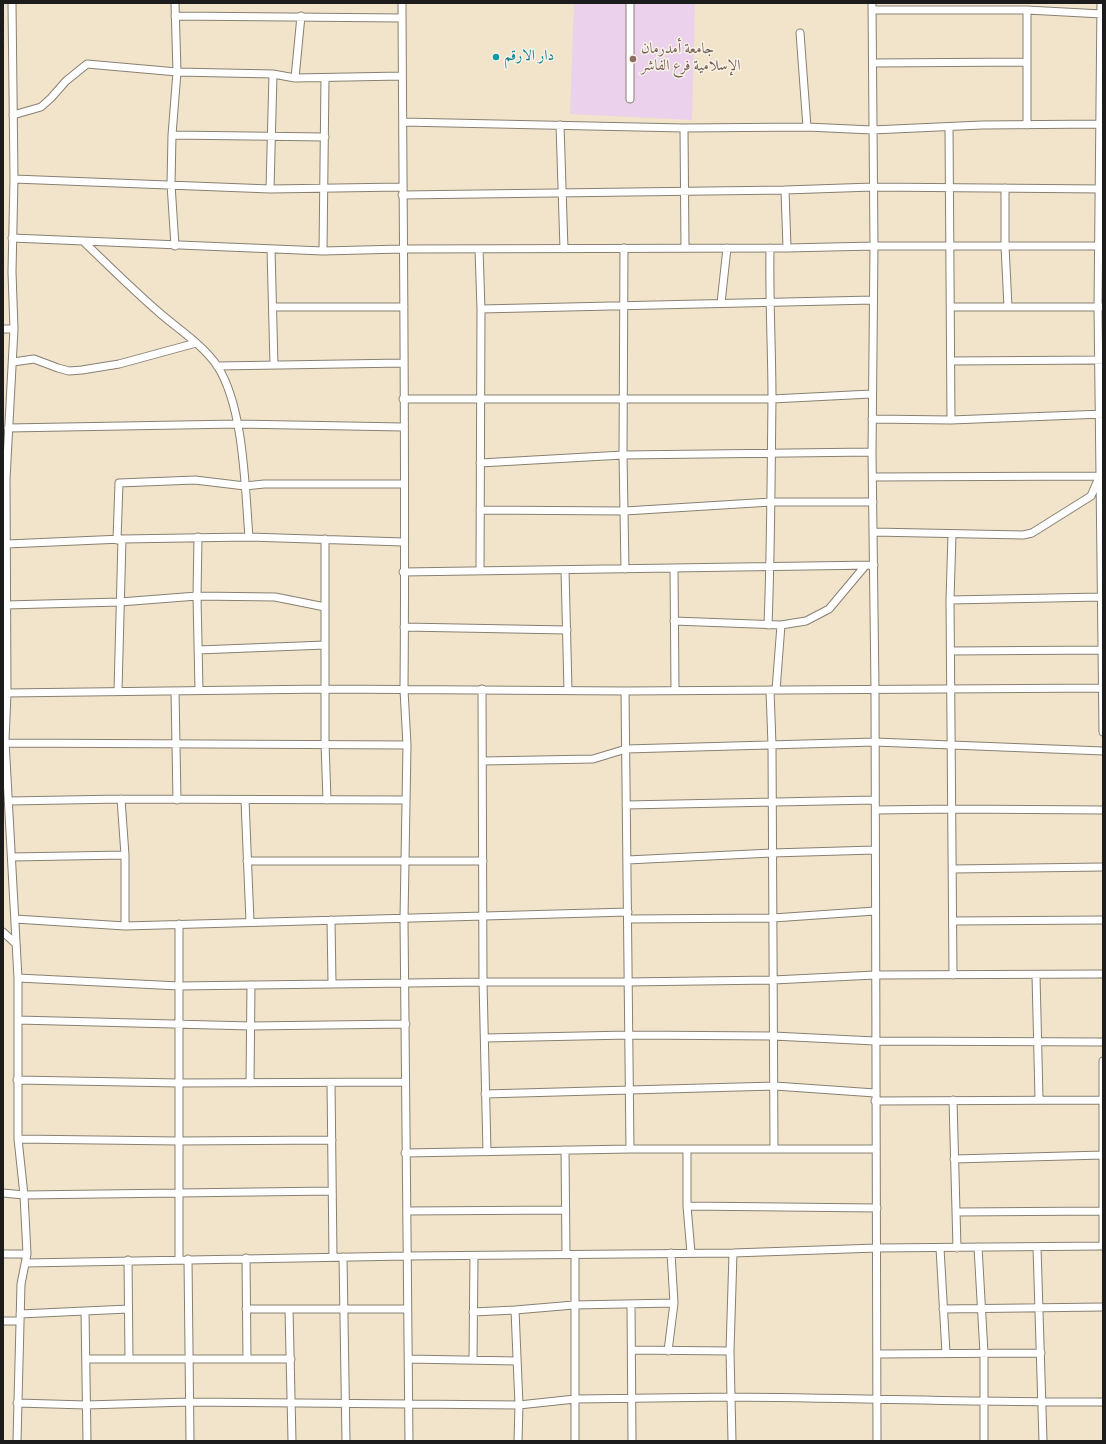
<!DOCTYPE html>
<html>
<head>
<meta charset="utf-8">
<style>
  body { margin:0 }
  #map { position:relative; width:1106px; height:1444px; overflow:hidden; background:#f2e4ca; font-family:"IM FELL DW Pica",serif }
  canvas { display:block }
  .frame { position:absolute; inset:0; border:4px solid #1c1c1c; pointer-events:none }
</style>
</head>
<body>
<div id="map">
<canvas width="1106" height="1444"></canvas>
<div class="frame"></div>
</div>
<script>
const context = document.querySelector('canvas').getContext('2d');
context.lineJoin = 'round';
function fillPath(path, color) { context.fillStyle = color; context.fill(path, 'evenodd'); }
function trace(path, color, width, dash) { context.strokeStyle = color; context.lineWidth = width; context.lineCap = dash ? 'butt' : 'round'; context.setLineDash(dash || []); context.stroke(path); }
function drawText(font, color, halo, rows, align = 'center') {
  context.font = font + ' "IM FELL DW Pica",Amiri,serif'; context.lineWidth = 3; context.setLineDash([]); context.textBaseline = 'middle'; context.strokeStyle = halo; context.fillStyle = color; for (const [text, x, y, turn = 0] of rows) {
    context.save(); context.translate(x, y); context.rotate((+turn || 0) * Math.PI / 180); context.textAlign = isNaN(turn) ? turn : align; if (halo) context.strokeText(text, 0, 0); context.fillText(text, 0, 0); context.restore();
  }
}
fillPath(new Path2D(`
  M574,3h121l-3,117 -122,-6z`), '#ebd1eb');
const minor = new Path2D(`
  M12,3l2,176 -2,93 2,57 -8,150 1,214 -2,48 13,237v161l6,56 3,59 -6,30 -4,157
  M175,3l2,69 -5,63 -1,49 4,62
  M402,3c1,229 4,458 2,687l3,55 -3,174 5,522
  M872,3l2,243 -2,206 3,237 2,752
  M1101,3l-3,304 5,425
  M872,10h155l75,4
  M1027,10v115
  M175,16l227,2
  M800,33l7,94
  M873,63l154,-1
  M295,78l6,-62
  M630,99v-96
  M13,115l28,-8 10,-9 15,-17 21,-17 90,8 96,2 22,4 107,-2
  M403,122l281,6 123,-1 65,3 110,-5 121,-1
  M560,125l4,124
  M949,127l2,293
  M684,128l1,120
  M172,135l153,2
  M14,179l256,10 132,-2
  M1005,188v58l3,61
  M270,189l3,-115
  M785,190l2,58
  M402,195l383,-5 88,-3 229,2
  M12,238l311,13 79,-2 385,-1 87,-2h229
  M84,242c26,25 51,50 78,73 19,16 42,31 56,52 26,42 27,121 31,170
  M624,248l-1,207 2,114
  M271,249l3,116
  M479,249l2,60 -1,262
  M323,251l2,-173
  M721,303l6,-55
  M273,307h131
  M951,307h152
  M481,309l392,-9
  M3,329h11
  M951,361l152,-1
  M13,362l21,-3 24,9 11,3 13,-1 37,-6 77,-21
  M217,366l187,-3
  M403,399h369l99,-5
  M872,419l79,1 152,-6
  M8,428l229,-4 166,3
  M480,463l143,-8 249,-3
  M873,477l230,-1
  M480,510l145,1 146,-9h102
  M873,532l150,3 9,-2 59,-37 7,-16
  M952,534l-2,66 3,375
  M198,537l-1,59 2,94
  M325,539v204l2,57
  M117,540l2,-57 76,-3 50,6 19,-2h139
  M7,544l115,-5 127,-2 154,5
  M674,568l1,122
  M565,570l3,120
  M403,572l471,-7
  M950,600l151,-3
  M6,605l114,-3 77,-6 78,1 50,10
  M674,621l107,4 25,-4 23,-12 36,-43
  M768,625c3,-75 3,-150 4,-225 0,-51 -3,-101 -2,-152
  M404,627l163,3
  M198,650l127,-5
  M951,651l152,-1
  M482,689l1,293 4,170
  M770,690l2,55 2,404
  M776,690l5,-65
  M118,691l4,-152
  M175,691l2,109
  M625,691l5,458
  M7,693l319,-4 299,2 478,-3
  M5,743l402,2
  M483,761l110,-2 33,-10 249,-7 228,9
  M121,799l4,56v71
  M245,800l5,122
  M9,801l112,-2 284,1
  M626,805l249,-5
  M876,810l77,-1 150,1
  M12,857l113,-2
  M627,860l145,-7 103,-3
  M247,861h236
  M953,869l150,-2
  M15,919l110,7 503,-14
  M628,919l145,-1 102,-7
  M331,920l1,63
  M953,921l150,-1
  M179,924v335
  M3,932l13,12
  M1036,975l3,124
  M18,978l161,8 304,-4h144l146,-2 102,-5 228,-1
  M18,1020l233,6 155,-2
  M485,1038l144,-3 144,1 102,5 228,1
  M17,1080l162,3 226,-1
  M250,1083l1,-98
  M331,1083l2,174
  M485,1094l290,-8 100,7
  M953,1100l4,148
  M875,1101l228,-1
  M18,1139l160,2 154,-1
  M687,1149v57l4,47
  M565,1150l1,105
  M405,1153l225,-4h246
  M954,1159l149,-4
  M3,1193l21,2 308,-4
  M687,1206l190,2
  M407,1211l158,-1
  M956,1212l147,-1
  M1103,1246v-185
  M978,1247l6,106v88
  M1037,1247l6,194
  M940,1248l6,105
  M3,1254h24
  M343,1257l3,184
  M246,1258l1,101
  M188,1259l2,182
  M128,1260l1,99
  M26,1263l381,-7 326,-3 144,-5 226,-2
  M631,1304l1,137
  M246,1309h161
  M289,1309l3,132
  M943,1309l160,-2
  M515,1310l4,95 -1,36
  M85,1311l2,130
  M473,1312l42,-2 59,-5 100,-2
  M20,1314l108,-5
  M3,1321h16
  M632,1350l98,1
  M668,1351l6,-48 -3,-50
  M878,1354l163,-1
  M86,1359h205
  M408,1359l109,2
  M473,1360l1,-104
  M17,1403l69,2 103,-3 330,3 56,-6 156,-2 -1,-46 3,-98
  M575,1441v-186
  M732,1441l-1,-44c124,1 248,5 372,5`);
trace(minor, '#878073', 9);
trace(minor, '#fff', 7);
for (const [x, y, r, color] of [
  [496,57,4,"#0f9aa8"],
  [633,59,4,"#8d6e63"]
]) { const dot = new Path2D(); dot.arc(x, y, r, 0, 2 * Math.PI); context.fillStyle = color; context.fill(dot); trace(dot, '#f7f3e8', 1.5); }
drawText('15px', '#785e54', '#f7f3e8', [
  ["جامعة أمدرمان",641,50],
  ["الإسلامية فرع الفاشر",641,67]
], 'left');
drawText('15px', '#0d838f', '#f7f3e8', [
  ["دار الارقم",504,57]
], 'left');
</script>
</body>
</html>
